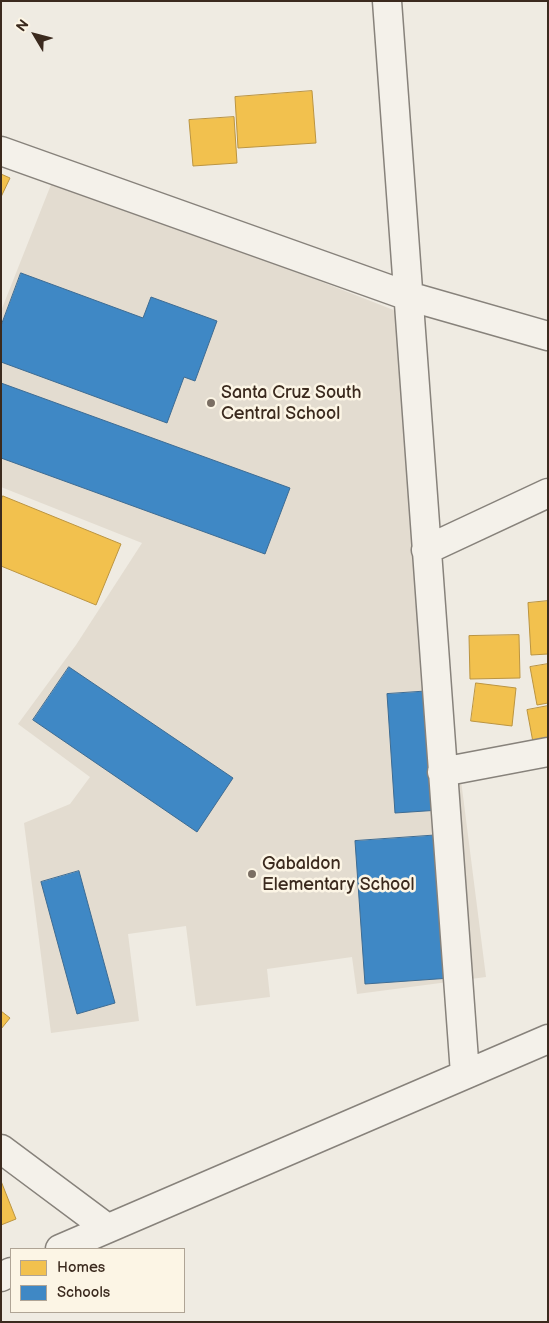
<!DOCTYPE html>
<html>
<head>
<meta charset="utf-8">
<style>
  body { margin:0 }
  #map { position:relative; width:549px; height:1323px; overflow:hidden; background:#efebe2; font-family:"Balsamiq Sans",sans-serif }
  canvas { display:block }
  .frame { position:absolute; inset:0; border:2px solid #3b2a1e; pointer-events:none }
  .legend { position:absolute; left:10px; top:1248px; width:175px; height:65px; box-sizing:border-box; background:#fcf5e5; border:1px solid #afa495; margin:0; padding:6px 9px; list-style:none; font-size:15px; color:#3b2a1e }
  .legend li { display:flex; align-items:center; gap:10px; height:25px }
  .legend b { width:25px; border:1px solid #afa495 }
  .north { position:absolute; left:10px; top:10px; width:50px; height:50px; -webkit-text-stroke:4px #fcf5e5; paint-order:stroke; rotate:307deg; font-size:14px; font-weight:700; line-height:20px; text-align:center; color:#3b2a1e }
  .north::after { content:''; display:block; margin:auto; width:18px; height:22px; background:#3b2a1e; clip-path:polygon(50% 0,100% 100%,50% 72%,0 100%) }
</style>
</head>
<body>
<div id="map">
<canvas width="549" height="1323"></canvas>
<div class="frame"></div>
<ul class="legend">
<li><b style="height:14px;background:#f2c14e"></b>Homes</li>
<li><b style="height:14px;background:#3f88c5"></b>Schools</li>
</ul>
<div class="north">N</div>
</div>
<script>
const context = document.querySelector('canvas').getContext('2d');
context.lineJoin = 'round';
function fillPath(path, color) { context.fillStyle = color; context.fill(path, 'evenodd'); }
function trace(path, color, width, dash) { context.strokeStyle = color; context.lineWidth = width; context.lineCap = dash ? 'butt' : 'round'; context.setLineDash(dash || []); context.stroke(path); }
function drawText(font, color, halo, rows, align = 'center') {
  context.font = font + ' "Balsamiq Sans",sans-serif'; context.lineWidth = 5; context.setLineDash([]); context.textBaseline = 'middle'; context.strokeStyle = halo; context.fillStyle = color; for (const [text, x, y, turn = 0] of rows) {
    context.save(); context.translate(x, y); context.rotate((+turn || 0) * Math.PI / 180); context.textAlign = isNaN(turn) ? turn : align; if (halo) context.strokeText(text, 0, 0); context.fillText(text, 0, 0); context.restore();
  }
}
fillPath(new Path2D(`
  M54,177l360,141 26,297 46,362 -129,17 -5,-37 -85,12 3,28 -74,9 -10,-80 -58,8 11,87 -88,12 -27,-210 46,-19 20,-27 -72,-53 58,-79 66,-102 -141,-56v-176z`), '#e3dcd0');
const homes = new Path2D(`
  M312,91l4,52 -78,5 -3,-51z
  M234,117l3,46 -44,3 -4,-46z
  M1,174l9,4 -9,19z
  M3,496l118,48 -25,61 -95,-39v-65z
  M548,601v53l-17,1 -3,-52z
  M519,635l1,43 -50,1 -1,-43z
  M548,664v39l-11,2 -7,-38z
  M476,683l40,5 -4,38 -41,-5z
  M548,706v44l-13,3 -8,-43z
  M1,1011l9,7 -9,11z
  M1,1181l15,38 -15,6z`);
fillPath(homes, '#f2c14e');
trace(homes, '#bb9440', 1);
const schools = new Path2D(`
  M21,273l122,45 8,-21 66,24 -22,60 -11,-4 -17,46 -166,-61v-36z
  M1,383l289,105 -25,66 -264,-96z
  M69,667l164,111 -36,54 -164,-112z
  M432,691l8,119 -45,3 -8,-119z
  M455,834l10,143 -100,7 -10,-143z
  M79,871l36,132 -38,11 -36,-132z`);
fillPath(schools, '#3f88c5');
trace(schools, '#3e6c93', 1);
const minor = new Path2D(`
  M387,1l78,1073
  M1,151l407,145 140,40
  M426,550l122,-57
  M442,772l106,-20
  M1,1149l106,79
  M60,1249l488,-210
  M1,1277l10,-5`);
trace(minor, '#87827b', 31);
trace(minor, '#f4f1ea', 28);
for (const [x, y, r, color] of [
  [211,403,5,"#7a6e63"],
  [252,874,5,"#7a6e63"]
]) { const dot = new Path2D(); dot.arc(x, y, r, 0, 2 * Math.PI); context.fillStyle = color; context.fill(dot); trace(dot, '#fcf5e5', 2); }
drawText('18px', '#3b2a1e', '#fcf5e5', [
  ["Santa Cruz South",221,393],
  ["Central School",221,414],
  ["Gabaldon",262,864],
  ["Elementary School",262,885]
], 'left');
</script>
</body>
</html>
